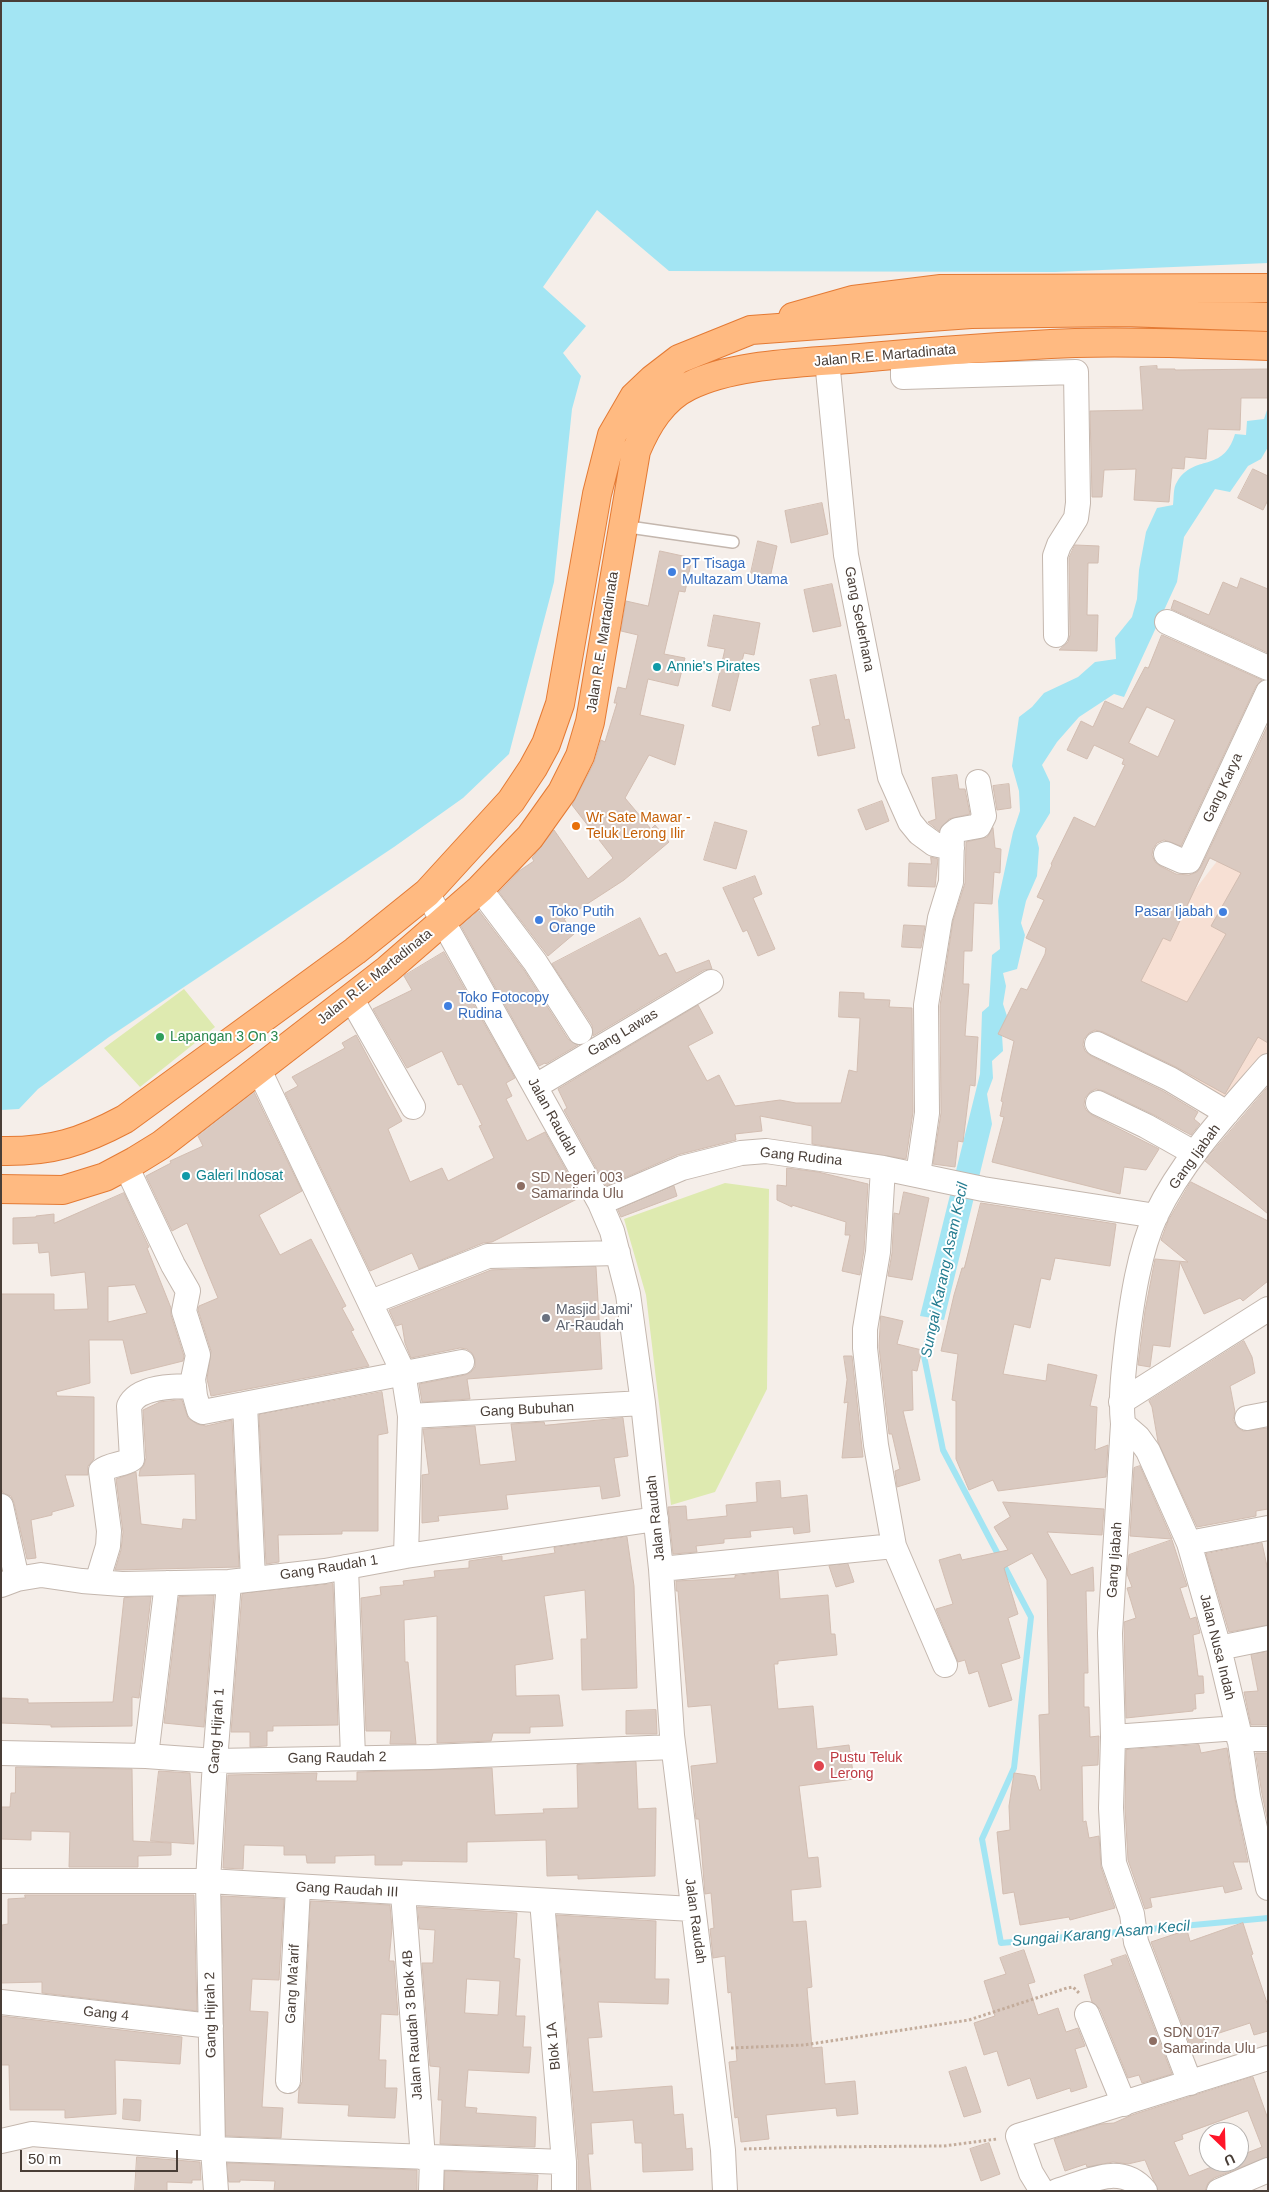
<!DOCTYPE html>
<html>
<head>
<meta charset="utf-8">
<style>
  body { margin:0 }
  #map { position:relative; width:1269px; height:2192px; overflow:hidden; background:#f5eee9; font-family:Helvetica,sans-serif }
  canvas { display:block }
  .frame { position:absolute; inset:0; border:2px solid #493e37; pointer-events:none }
  .north { position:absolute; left:1199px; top:2122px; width:50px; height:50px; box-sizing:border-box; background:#fff; border:1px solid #b6b2af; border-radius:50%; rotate:156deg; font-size:14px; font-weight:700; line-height:20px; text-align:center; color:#493e37 }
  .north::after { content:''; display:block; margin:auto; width:18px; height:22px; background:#ff1629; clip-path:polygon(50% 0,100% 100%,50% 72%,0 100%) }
  .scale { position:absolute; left:20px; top:2150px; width:158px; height:22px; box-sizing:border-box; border:2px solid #493e37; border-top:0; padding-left:6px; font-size:15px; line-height:18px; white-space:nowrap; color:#493e37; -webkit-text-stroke:4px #fff; paint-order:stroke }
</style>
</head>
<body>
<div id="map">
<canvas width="1269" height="2192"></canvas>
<div class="frame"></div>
<div class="north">U</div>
<div class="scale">50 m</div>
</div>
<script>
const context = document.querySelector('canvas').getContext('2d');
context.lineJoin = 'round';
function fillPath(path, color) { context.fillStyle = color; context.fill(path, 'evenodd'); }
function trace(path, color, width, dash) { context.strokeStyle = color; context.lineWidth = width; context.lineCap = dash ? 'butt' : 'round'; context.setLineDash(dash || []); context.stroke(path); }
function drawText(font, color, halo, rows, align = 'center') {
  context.font = font + ' Helvetica,sans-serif'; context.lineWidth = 4; context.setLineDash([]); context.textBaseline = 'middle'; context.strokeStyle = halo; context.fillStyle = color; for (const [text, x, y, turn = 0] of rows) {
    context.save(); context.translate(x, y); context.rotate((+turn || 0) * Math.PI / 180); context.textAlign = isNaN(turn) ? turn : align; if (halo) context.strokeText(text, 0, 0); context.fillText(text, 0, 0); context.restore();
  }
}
fillPath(new Path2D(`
  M1268,795v264l-44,44 -137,-73z`), '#f7e0d4');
fillPath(new Path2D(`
  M184,989l31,38 -75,60 -36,-39z
  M725,1183l44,6 -2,200 -52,103 -44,13 -25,-210 -22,-76z`), '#deeab0');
fillPath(new Path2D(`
  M1,1h1267v262l-213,9 -386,-1 -72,-61 -54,77 43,39 -23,27 18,23 -9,33 -18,173 -45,172 -46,44 -69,49 -285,190 -71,52 -19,20 -18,1z
  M1268,407v40l-7,12 -13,7 -18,26 -15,-3 -31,48 -7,45 -53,115 -10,-3 -35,23 -22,25 -15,23 8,17v31l-14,23 3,12 -2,28 -11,25 -5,22 4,12 -8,34 -14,4 3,13 -3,18 4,12 -5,19 1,16 -11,10 1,17 -6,16 5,30 -48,196 -24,-4 60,-242 2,-62 7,-6 3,-51 8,-6 -2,-48 15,-69 7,-21 -1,-20 -7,-25 7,-49 13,-10 12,-14 34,-16 17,-15 21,-3 -1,-21 17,-21 5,-18 2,-29 7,-38 11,-24 16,-3c1,-7 0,-18 4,-23 17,-29 46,-8 58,-48l11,1 1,-14 17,-2z`), '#a3e5f3');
trace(new Path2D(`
  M934,1310l-10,46 19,94 88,167 -17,151 -32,71 19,104 129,-12
  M1140,1930l128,-12`), '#a3e5f3', 6);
const building = new Path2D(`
  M1157,366v3h18v1l93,-1v29h-27l-1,32 -32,-1 -2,30 -21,-2 -1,12 -12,-1 -3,34 -35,-2 2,-31 -32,1 -2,27h-10l-2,-86 53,-1 -3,-43z
  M1253,469l15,7v24l-5,10 -25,-12z
  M822,503l6,31 -37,9 -6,-32z
  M758,541l19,5 -7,32 -19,-5z
  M1075,545l24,1 -1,17h-10l-1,52h11l-1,36 -38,-1 9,-8 2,-7 -1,-77z
  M660,551l32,7 -7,34 -6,-1 -15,63 21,4 -7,28 -30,-7 -8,36 44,10 -9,40 -26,-10 -24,43 26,31 4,-4 14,17 -45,38 -60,39 10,15 -26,22 -49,-64 20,-21 15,-10 -2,-3 22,-28 34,49 25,-21 -41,-53 22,-42 7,-23 4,2 12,-39h-3l4,-16 8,2 12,-54 -17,-4 5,-30 22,5z
  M1241,578l27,11v64l-97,-44 3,-9 35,15 14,-33 14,6z
  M832,584l9,42 -28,6 -9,-42z
  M714,615l46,8 -6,32 -10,-2 -14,58 -18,-5 13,-57 -17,-3z
  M1162,635l100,45 -6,6 -75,160 -17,-6 -7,3 -4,6 -1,6 3,7 5,4 16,8 13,1 8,-3 4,-5 67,-142v318l-10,-6 -33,57 -49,-27 -73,-35 -8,-2 -6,3 -5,6 -1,6 2,6 6,5 72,35 35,21 -4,7 6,5 -9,11 -39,-21 -48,-23 -8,-2 -6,3 -5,6 -1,7 2,5 6,5 67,34 -13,21 -22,-3 -4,27 -128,-32 12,-45 -4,-1 3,-14 -2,-1 13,-60 -16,-7 23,-46 6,2 18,-36 1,-6 -20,-10 18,-38 -7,-3 15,-32 -1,-1 23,-47 21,10 30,-62 -3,-1 2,-5 -30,-14 -7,14 -20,-9 14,-29 12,6 12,-26 18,8 22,-42 3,1zM1147,707l28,13 -17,37 -29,-14zM1210,858l31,15 -30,53 15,8 -39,68 -46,-21 22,-43 7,3z
  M836,675l9,45 4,-1 6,29 -37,8 -6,-29 8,-2 -10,-45z
  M957,775l2,14h6l5,25 -21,5 -10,12 -11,-9 8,-3 -4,-41z
  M1009,784l2,24 -14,2 -4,-24z
  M882,801l7,20 -23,9 -8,-20z
  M715,822l32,9 -11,38 -32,-9z
  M993,828l2,20 6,1 -1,24 -6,-1 -2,32 -18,-1 -2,48h-8l-1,33h6l-4,52 13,1 -3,49 -5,-1 -7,57 -5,-1 -3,26 -22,-3 8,-51 -1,-107 13,-85 12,-38 1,-41 21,-5z
  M931,857l7,2 -3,28 -27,-1 1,-23 22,1z
  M755,876l7,18 -9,4 22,51 -17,7 -11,-26 -4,2 -20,-44z
  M479,911l45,59 44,69 10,6 -32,19 -1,-1 -6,3 -78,-140z
  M640,918l19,38 7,-3 10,20 33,-13 3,9 -8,1 -111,66 -1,-11 -40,-61z
  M904,925l21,1 -4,22 -19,-1z
  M444,952l71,126 -9,5 6,13 -6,3 21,42 18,-9 36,65 -89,45 -9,1 -64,26 -7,-16 -42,18 -85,-178 13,-7 -6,-9 53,-29 -3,-5 14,-8 46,86 -14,8 22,53 32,-14 6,13 46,-23 -15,-32 3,-1 -20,-41 -4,1 -16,-34 -35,17 -34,-59 39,-19 -8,-14z
  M840,992l24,1v6l26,1 -1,7 23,1 1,104 -7,47 -94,-15v-18l-52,-10 2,15 -27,3 1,6 -59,15 -71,31 -42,-76 3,-2 -9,-19 140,-84 15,28 -25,13 19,35 12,-6 16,31 45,-6 16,3h45l8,-33 8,2 3,-54 -21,-1z
  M1268,1087v127l-63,-53z
  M254,1092l48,99 -43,24 21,40 31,-16 35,67 -4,2 12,22 -3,1 18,35 -158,30 -4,-17 4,-28 -13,-41 1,-4 19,-8 -31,-75 -15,8 -26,-55 25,-13 -1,-2 33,-15 -5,-10z
  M787,1168l31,4 50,12 -4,66 -4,25 -18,-4 8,-36h-5l1,-13 -54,-17v2l-15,-7v-15l9,1z
  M1191,1182l77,39v60l-25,20 -3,-3 -36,16 -24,-52 -10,85 -17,-2 -3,22 -12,-2 7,-54 10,-52 33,3 -27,-22 7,-19z
  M674,1186l3,10 -56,21 -3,-7z
  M904,1192l25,6 -17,82 -24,-4 4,-23 2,-40 5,1z
  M124,1193l23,50 2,4 -2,1 24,60v7l13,41 -1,5 -52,13 -8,-34h-34l1,43 -34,9 1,4 37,1v62l-6,7v9h-23l9,31 -22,6v3l-21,5 5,38 -9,1 -13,-56 -3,-7 -8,-3 -2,-5v-194h53v16l34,-1 -3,-37 -34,4 -2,-24 -10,1 -1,-10 -25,1v-26l23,-1v-1l18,-2v9zM135,1285l12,28 -39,9v-35z
  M981,1203l135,21 -6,42 -55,-8 -5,22 -9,-2 -11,50 -16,-4 -11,50 43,7 2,-17 49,11 -7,31 7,1 -2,43 13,-5 -2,32 -108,14 -5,-11 -24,10 -13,-31v-58l-4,-1 6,-46 -17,-3 13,-56 8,-27h2z
  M596,1267l6,102 -135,10 3,20 -48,3 -3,-18 46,-9 6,-3 4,-5v-8l-3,-6 -5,-4 -7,-1 -49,10 -6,-15 -3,-19 -6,2 -7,-16 102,-40z
  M881,1316l22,5 -6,23 25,6 -5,21 -5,-1 1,40 -10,1 17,69 -23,7 -2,-16 5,-2 -8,-35h-3l-10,-87z
  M1244,1341l8,16 3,16 -25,13 5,26 -2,8 4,7 6,4 25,-3v81l-12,2v5l-59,11 -39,-85 -6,-35 -3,-6z
  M844,1356h8l11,101 -21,1 6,-56 -4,1 3,-23z
  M382,1392l6,41 -10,2v96h-36v3l-64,1 1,27 -13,2 -7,-149z
  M182,1400l6,18 9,6 9,2 26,-6 7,147 -124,3 6,-20 2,-18 -7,-53 20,-7 5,52 41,5 1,-10 13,1 -1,-46 -56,2 1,-6 4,-5 2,-7 -3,-48 17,-8z
  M623,1418l5,38 -14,2 6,38 -18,3 -2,-13 -94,9 2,14 -70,7 1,5 -17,2v-48l7,-1 -6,-45 52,-3 5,39 36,-4 -5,-37 33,-2 1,3z
  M1140,1466l32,73 -42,-3 4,-68z
  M780,1481l1,17 26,-3 3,37 -16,2 -1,-7 -43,4 1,6 -27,2v4l-28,3 1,6 -24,2 -5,-47 18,-1 1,14 40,-4 -1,-11 31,-3 -1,-19z
  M1003,1502l101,7 -2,26 -55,-3 24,43 22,-8 1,24h-8l2,82h-4v34h5l1,30 9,-1 -1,29 -16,1 1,56 3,-1 3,17 10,-2 2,31 14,41 -45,12 -1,-3 -49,8 -6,-33 -11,2 -6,-62 13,-2 -1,-24 5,-33 21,3 4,14h2l-2,-75 10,-1 -2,-134 -15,-27 -28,15 14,46 -10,4 12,40 -19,6 11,36 -23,7 -11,-36 -9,3 -4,-14 -7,2 -22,-53 17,-5 -14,-44 21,-6 2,6 46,-10 -14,-23 16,-10z
  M627,1537l7,49 3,102 -55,2 -1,-51h6l-2,-49 -41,6 9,63 -38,6 1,31 43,-1 4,31 -33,1v6h-37l-2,8 -54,2v-127l-33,4 1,42h3l8,82h-26l1,-13h-25l-5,-133 20,-3 -1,-8 24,-2 -1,-4 32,-4 -1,-6 35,-3v-7l33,-5v5l53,-8 -1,-5z
  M1172,1540l15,46 -7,2 10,31 6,-2 4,16 -7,2 5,41h5l1,17 -9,1 1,15h-3v2l-67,7 -2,-96 12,-4 -9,-30 5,-1 -5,-13 2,-19z
  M1262,1543l6,28v54l-39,7 -23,-78z
  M848,1564l6,18 -18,5 -7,-21z
  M778,1571l2,28 48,-4 3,39h4l2,21 -59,6v3h-4l4,45 35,-3 4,43 32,-4 5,34 -55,7 9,72 10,-1 3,30 -30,3 2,32 13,-1 6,66 -5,1 5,60 10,-1 3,37 30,-3 3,33 -21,2 -1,-8 -70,7 3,24 -28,3 -3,-25 -3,1 -6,-56 8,-1 -6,-69 -3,1 -3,-37 -12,2 -3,-29 4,-1 -3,-35 -6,1 -6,-75h-3l-5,-53 26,-3 -6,-58 -23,2 -10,-116h-2v-10l59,-3v-2z
  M333,1584l5,141 -65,1v5h-6v15l-17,1v-15h-19l11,-138z
  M214,1596l-10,131 -40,-4 15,-126z
  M151,1597l-12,101 -7,-1v29l-81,1v-2l-50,-2v-25l27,1v4l85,-1 11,-104z
  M1268,1652v73h-17l-7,-33 14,-1 -7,-36z
  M656,1710l1,24h-31v-23z
  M1199,1745l2,8 26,-5 8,51 13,63h-15l9,27 -17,4 -2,-7 -73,12 2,9 -7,2 -17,-49 -3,-52 1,-58z
  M1256,1753h12v69l-6,-28z
  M636,1762l2,47 18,-1 -1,68 -77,3v-4l-31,1 -1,-36 -79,2v20l-65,-1v4h-27v-10l-40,1v7h-28l-1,-8h-22v-9l-40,-1 -1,24 -20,-1 5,-93 89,-2 -1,8h41v-9l135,-4 3,47 49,-2 -1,-4 35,-1 -1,-43z
  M16,1767l116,2 1,72 38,2v12l-33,1v11h-69l1,-35 -39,-1v9l-30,-1v-32h9l1,-14h4z
  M159,1771l31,2 4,71 -43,-3z
  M25,1895h169l3,116 -155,-18v-11l-41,1 1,-58 6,-1v-25l17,-1z
  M222,1896l62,3 -5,81 -27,-1 -2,32 18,1 -6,95 21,1 -2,30 -55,-2z
  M311,1901l79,4 2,23 -3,33h5l4,54 -17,-1 -2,46h7l-1,28h12l-2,30 -47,-2 1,-11 -51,-2 1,-14 3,-7z
  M418,1907l99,6 -3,45 6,1 -4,57h9l-2,31h8l-2,26 -61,-3 -3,37 12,1 -1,5 60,4 -1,30 -95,-3 2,-44h-4l2,-33 -10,-1 -8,-103h11l2,-33 -15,-1zM467,1979l33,2 -2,34 -33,-2z
  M557,1915l99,6 -1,58h14l-1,25 -70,-2 4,35 -14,1 5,54 79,-6 2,29 9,-1 3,35 6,-1 1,22 -50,2 -1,-29h-7l-2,-23 -42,3 2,31h-5l3,37h-13v-30z
  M1243,1923l10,31 -2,1 17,51v25l-14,4 -4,-12 -46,15 2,8 -14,4 -41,-108 36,-12 3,11z
  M1024,1950l11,32 -7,2 10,31 20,-7 8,24 12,-4 7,18 -10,3 12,38 -16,5 -1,-4 -33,11 -7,-21 -22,8 -11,-35 -13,4 -10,-32 21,-7 -11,-35 22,-7 -6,-16z
  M1126,1955l46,119 -30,9 -3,-8 -11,3 -28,-69 -8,-7 -8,-27 29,-10 -2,-5z
  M1,2016l181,21 -2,27 -65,-4 1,54 -51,4v-8h-55l-1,-45h-8z
  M966,2067l15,45 -17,5 -15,-45z
  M1253,2077l15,42v38l-54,21 -6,5 -3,8h-47l-13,-31 -17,4 -15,-2 -26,5 -1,-3 -21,7 -11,-32 47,-15 13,-1 18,-8zM1248,2111l14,36 -23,9v6h-15l-35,14 -15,-34 9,-3 -1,-4z
  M124,2099l17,1 -1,21 -17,-2z
  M989,2143l11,31 -19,7 -11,-32z
  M137,2157l63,5 1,18h-9v3l-25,-1v9h-32z
  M228,2163l189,7v21h-143l1,-10 -35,-1v2h-11z
  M445,2171l93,4 -1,16h-92z`);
fillPath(building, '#dacac1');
trace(building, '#d2bdb1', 1);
const service = new Path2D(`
  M622,526l111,16`);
const minor = new Path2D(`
  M903,355v22l173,-5 2,131 -2,15 -17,27 -4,11 1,79
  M827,360l19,195 44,222 20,45 9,11 15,11 18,4
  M1167,622l101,46
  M1166,854l16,7h7l79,-169
  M480,889l55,73 45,70
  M427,893l173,310 12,28 16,63 15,109 18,166 11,166 51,415 2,41
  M351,998l62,109
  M1097,1044l73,35 57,34
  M259,1070l144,302 7,44 -4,140
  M536,1086l175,-104
  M1098,1103l48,23 48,27
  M126,1166l47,99 15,26 -4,20 14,44 -5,24 2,17 4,14 4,2 259,-50
  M918,1175l9,-62 -1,-108 14,-87 11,-36 1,-48 5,-4 22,-4 5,-10 -6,-34
  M600,1203l82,-35 59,-15 25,-2 117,17 100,21 173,27
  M371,1302l117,-46 130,-3
  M1121,1402l147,-93
  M245,1404l8,175
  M410,1416l233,-13
  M1247,1418l21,-4
  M1123,1424l15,13 10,14 41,92 30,105 19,80 10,68 20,92
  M1,1506l16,73
  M1189,1543l79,-15
  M894,1546l51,119
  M346,1567l7,190
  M661,1569l233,-23 -18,-101 -11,-97v-19l13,-77 5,-84
  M97,1582l11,-36 1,-15 -8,-60c9,-7 22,-6 31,-12l-3,-53c9,-20 45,-20 65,-20
  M1,1585l16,-6 24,-4 41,6 40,3 107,-2 96,-11 81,-15 250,-37
  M1219,1648l49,-10
  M1113,1737l125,-9
  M1239,1739h29
  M1,1753l145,3 69,5 215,-4 243,-10
  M146,1756l21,-173
  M1,1881h207l484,28
  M403,1893l20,265
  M542,1901l22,261v29
  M1,2002l210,24
  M1087,2014l37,90
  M288,2081l10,-193
  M1190,2083l-54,-141 -4,-28 -18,-51 -3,-55 2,-71 -3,-104 13,-209c-3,-29 1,-56 4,-84 5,-39 12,-89 29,-125 27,-56 71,-102 112,-149
  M1,2141l31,-7 181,15 351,13
  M216,2191l-3,-42 -5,-268 7,-120 14,-179
  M431,2191l1,-33
  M1042,2191l-11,-18 -13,-37 250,-78
  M1057,2191c30,-9 64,-29 88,0
  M1219,2191l49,-21`);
const trunk = new Path2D(`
  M793,317l60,-17 88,-11 327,-1
  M1,1151c50,1 81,-9 124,-32l230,-168 72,-58 84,-92 22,-33 13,-24 14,-40 37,-210 15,-59 22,-38 19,-18 26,-20 72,-29 220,-16 153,-2 144,5
  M1,1189l62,1 42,-13 30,-16 26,-16 226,-175 93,-81 50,-52 32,-45 18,-36 10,-34 46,-271c11,-26 26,-52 53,-65 44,-22 112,-23 160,-27 75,-7 150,-13 226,-16 64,-2 129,1 193,3`);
trace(service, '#c4b7ae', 14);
trace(minor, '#c4b7ae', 26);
trace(trunk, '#e47a34', 30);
trace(new Path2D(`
  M731,2048l73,-3 165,-25 98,-32 6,-1 7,7
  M744,2149l71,-2 129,-1 53,-7`), '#c3ac9b', 3, [2.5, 2.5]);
trace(service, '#fff', 11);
trace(minor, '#fff', 24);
trace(trunk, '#ffba81', 28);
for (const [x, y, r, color] of [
  [672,572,5,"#3f7fe0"],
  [657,667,5,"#0f9aa8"],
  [576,826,5,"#e8710a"],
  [1223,912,5,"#3f7fe0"],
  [539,920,5,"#3f7fe0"],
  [448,1006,5,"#3f7fe0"],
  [160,1037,5,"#2e9e5b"],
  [186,1176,5,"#0f9aa8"],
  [521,1186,5,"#8d6e63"],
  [546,1318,5,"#6b7280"],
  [819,1766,6,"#e0444e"],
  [1153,2041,5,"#8d6e63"]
]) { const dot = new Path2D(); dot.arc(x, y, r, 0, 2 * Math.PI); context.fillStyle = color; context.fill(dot); trace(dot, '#fff', 2); }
drawText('14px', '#493e37', '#fff', [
  ["Jalan R.E. Martadinata",885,356,-5],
  ["Gang Sederhana",859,619,79],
  ["Jalan R.E. Martadinata",603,642,-81],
  ["Gang Karya",1223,788,-65],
  ["Jalan R.E. Martadinata",375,977,-39],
  ["Gang Lawas",623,1033,-31],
  ["Jalan Raudah",552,1117,61],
  ["Gang Rudina",801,1157,6],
  ["Gang Ijabah",1195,1157,-54],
  ["Gang Bubuhan",527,1410,-3],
  ["Jalan Raudah",656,1518,-96],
  ["Gang Ijabah",1115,1560,-86],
  ["Gang Raudah 1",329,1568,-9],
  ["Jalan Nusa Indah",1217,1647,76],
  ["Gang Hijrah 1",217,1731,-86],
  ["Gang Raudah 2",337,1758,-1],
  ["Gang Raudah III",347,1890,3],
  ["Jalan Raudah",695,1921,82],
  ["Gang Ma'arif",293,1984,-87],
  ["Gang 4",106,2014,6],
  ["Gang Hijrah 2",211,2015,-91],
  ["Jalan Raudah 3 Blok 4B",413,2025,-94],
  ["Blok 1A",554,2046,-95]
]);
drawText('14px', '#366cbe', '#fff', [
  ["PT Tisaga",682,564],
  ["Multazam Utama",682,580],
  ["Toko Putih",549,912],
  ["Orange",549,928],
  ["Pasar Ijabah",1213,912,"right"],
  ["Toko Fotocopy",458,998],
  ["Rudina",458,1014]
], 'left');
drawText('14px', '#0d838f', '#fff', [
  ["Annie's Pirates",667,667],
  ["Galeri Indosat",196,1176]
], 'left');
drawText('14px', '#c56008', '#fff', [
  ["Wr Sate Mawar -",586,818],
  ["Teluk Lerong Ilir",586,834]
], 'left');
drawText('14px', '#27864d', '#fff', [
  ["Lapangan 3 On 3",170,1037]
], 'left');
drawText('14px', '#785e54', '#fff', [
  ["SD Negeri 003",531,1178],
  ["Samarinda Ulu",531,1194],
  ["SDN 017",1163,2033],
  ["Samarinda Ulu",1163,2049]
], 'left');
drawText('14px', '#5b616d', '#fff', [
  ["Masjid Jami'",556,1310],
  ["Ar-Raudah",556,1326]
], 'left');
drawText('14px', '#be3a42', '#fff', [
  ["Pustu Teluk",830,1758],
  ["Lerong",830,1774]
], 'left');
drawText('italic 15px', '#247c90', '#fff', [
  ["Sungai Karang Asam Kecil",945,1270,-78],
  ["Sungai Karang Asam Kecil",1101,1934,-5]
]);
</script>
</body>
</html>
